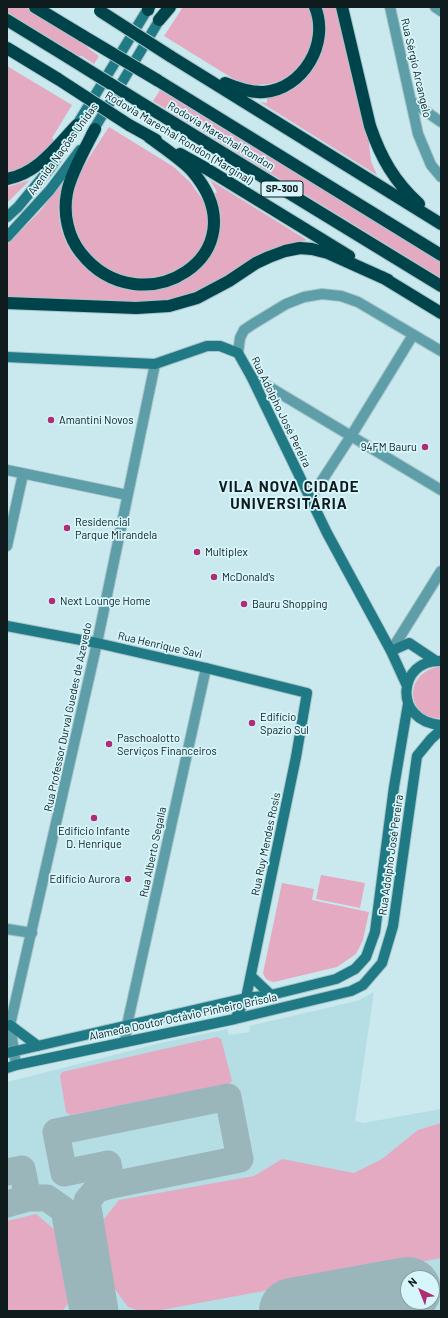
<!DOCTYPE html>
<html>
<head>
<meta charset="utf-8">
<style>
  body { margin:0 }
  #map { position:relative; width:448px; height:1318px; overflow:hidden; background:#c9e9ee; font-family:Barlow,sans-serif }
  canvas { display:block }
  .frame { position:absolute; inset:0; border:8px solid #101b1d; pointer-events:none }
  .north { position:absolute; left:400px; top:1270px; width:40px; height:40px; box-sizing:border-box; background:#d6f6fb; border:1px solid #879ea2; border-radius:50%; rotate:317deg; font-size:11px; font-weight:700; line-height:16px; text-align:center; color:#101b1d }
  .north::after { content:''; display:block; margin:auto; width:14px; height:18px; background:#b02c74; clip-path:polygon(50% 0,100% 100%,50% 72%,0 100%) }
</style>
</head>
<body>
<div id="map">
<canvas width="448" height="1318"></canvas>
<div class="frame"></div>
<div class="north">N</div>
</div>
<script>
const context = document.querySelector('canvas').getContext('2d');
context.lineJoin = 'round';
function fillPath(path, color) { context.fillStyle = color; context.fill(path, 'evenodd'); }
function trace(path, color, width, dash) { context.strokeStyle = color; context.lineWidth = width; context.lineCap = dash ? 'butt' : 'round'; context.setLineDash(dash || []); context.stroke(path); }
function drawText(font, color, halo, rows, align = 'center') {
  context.font = font + ' Barlow,sans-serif'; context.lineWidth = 3.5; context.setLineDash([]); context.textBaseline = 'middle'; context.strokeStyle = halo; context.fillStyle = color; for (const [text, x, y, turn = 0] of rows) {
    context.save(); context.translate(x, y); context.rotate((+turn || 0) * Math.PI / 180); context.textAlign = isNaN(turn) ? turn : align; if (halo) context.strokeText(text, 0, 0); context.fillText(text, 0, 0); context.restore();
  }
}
fillPath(new Path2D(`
  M374,992l-19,129 8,2 78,-14v202h-434v-229l154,-39 66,-14 2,6 21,-3 -1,-6 108,-25zM408,1278h24v24h-24z`), '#b5dde4');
fillPath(new Path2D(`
  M7,7h18l61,38 2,3 11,8 -5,8 -12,-8h-3l-72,-44z
  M183,7h127l5,19 -3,21 -11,19 -9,8 -12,7 -11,3 -13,1 -12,-2 -12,-5 -68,-42z
  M322,7h13l33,128 3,26 6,14 -117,-73 7,1v-5c9,-2 18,-4 26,-9 28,-17 37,-52 29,-82z
  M7,66l65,39 -20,33 3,3 -25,25 -23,9z
  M160,90l281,172v16l-288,-177z
  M109,127l65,40 16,15 12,17h2c2,8 6,18 5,27 -1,9 -6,20 -12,27 -8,12 -10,12 -23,18 -37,18 -83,0 -97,-39 -5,-13 -8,-28 -4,-41 5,-19 25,-47 36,-64z
  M68,176c-3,8 -8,17 -9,26 -2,17 4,39 14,52 13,17 31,30 52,35 43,10 96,-22 96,-69 0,-9 -4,-18 -6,-27l2,-1 -7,-12 97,60 -30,8 -82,44 -27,9 -30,2 -131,-4v-54l33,-34z
  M30,180l-23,23v-16z
  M437,667h4v51c-31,3 -41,-42 -4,-51z
  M321,875l44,8 -5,25 -44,-9z
  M282,883l32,6 -2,11 57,12 -6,28 -7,14 -19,13 -63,15c-6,-1 -9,-3 -11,-9z
  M217,1037l4,2 11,42 -3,3 -159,31 -4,-3 -6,-36 2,-4z
  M441,1123v135l-285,53h-16l-12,-4 -16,-22 -11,-62 18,-23 135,-24 28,-17 72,14 28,-14 36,-29z
  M36,1214l19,16 13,74 -6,7h-55v-90z`), '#e3aac2');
trace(new Path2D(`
  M228,1097l12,62 -128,26 -4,-21 -44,9 -8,-41z
  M7,1172l15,-3 6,29 -21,6
  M28,1198h19l17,12 19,101
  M105,1311l-18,-110 10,-12 15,-4`), '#9bb6ba', 27);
trace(new Path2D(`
  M292,1311l116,-21`), '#9bb6ba', 66);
const street = new Path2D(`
  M390,7l28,127 13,31 10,12
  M435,7l6,4
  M411,101l30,21
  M238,353l2,-15 4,-8 9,-6 33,-20 18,-7 18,-3 19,2 17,6 83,49
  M251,376l190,114
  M7,470l120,25
  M310,499l41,-63 62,-101
  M7,546l16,-72
  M391,651l50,-80
  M7,929l25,4
  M125,1042l2,-17 79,-357
  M16,1065l-6,-40 87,-382 58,-279`);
const secondary = new Path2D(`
  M91,134l72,-120
  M7,217l11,-10 33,-40 98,-160
  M7,237l43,-47 30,-40
  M7,357l148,7 52,-18h13l18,7 13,23 76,157 64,118 16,35
  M7,626l90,17 109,25 101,25 -11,64 -50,241 -11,21
  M391,651l18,-8 27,18
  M441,661c-42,-3 -50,60 0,64
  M251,976l20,19
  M10,1025l28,21
  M7,1053l239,-55 25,-3 65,-16 19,-10 11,-12 9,-25 19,-145 14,-83
  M7,1068l9,-3 219,-46 116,-28 12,-6 19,-22 11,-37 24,-170 14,-17 10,-9`);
const highway = new Path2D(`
  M35,7l48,29
  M342,7l28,119c11,32 24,55 49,78
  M148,10l1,-3
  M7,20l62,38
  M159,20l11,-13
  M7,48l51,31
  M170,56l271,168
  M157,80l284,175
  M225,83c12,5 25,10 39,9 39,-3 66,-49 51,-85
  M143,104l298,182
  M129,125l27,15
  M95,129c-9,18 -25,46 -28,64 -4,21 1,44 14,60 60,76 183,1 111,-82 -10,-11 -31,-25 -43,-34
  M180,154l27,15 142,87
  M7,179c31,-6 49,-32 70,-54
  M382,277l59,36
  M7,303l129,5 33,-2 28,-8 32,-17 27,-18 13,-6 16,-6 15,-3 12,1 16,4 60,27`);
trace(street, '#a8c4c8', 12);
trace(secondary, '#a8c4c8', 12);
trace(highway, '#a8c4c8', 14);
trace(street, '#5d9ea8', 10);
trace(secondary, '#1f7a85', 10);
trace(highway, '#00444b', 12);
const highwayBridge = new Path2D(`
  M100,11l70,45
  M83,36l74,44
  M69,58l74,46
  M58,79l71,46`);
trace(highwayBridge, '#a8c4c8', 14, []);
trace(highwayBridge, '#00444b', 12);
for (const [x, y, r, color] of [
  [51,420,4,"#b02c74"],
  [425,447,4,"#b02c74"],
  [67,528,4,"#b02c74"],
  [197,552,4,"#b02c74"],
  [214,577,4,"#b02c74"],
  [52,601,4,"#b02c74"],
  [244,604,4,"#b02c74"],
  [252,723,4,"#b02c74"],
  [109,744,4,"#b02c74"],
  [94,818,4,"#b02c74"],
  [128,879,4,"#b02c74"]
]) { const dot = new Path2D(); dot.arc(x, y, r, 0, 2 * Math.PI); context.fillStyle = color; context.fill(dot); trace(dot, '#d6f6fb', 1.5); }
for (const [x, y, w] of [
  [282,189,42]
]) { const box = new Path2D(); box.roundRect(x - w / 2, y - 8, w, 16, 3); context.fillStyle = '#d6f6fb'; context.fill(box); trace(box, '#101b1d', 1); }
drawText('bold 10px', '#101b1d', null, [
  ["SP-300",282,189]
]);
drawText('11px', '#101b1d', '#d6f6fb', [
  ["Rua Sérgio Arcangelo",416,68,77],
  ["Rodovia Marechal Rondon",221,136,31],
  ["Rodovia Marechal Rondon (Marginal)",179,138,31],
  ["Avenida Nações Unidas",63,149,-54],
  ["Rua Adolpho José Pereira",281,412,64],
  ["Rua Henrique Savi",160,645,13],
  ["Rua Professor Durval Guedes de Azevedo",68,717,-78],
  ["Rua Ruy Mendes Rosis",266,844,-78],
  ["Rua Alberto Segalla",153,852,-78],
  ["Rua Adolpho José Pereira",391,855,-82],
  ["Alameda Doutor Octávio Pinheiro Brisola",183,1017,-12]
]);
drawText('11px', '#101b1d', '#d6f6fb', [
  ["Amantini Novos",59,420],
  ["94FM Bauru",417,447,"right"],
  ["Residencial",75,522],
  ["Parque Mirandela",75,535],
  ["Multiplex",205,552],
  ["McDonald's",222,577],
  ["Next Lounge Home",60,601],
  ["Bauru Shopping",252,604],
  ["Edifício",260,717],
  ["Spazio Sul",260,730],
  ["Paschoalotto",117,738],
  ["Serviços Financeiros",117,751],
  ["Edifício Infante",94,831,"center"],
  ["D. Henrique",94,844,"center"],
  ["Edifício Aurora",120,879,"right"]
], 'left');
context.letterSpacing = '1px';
drawText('bold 15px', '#101b1d', '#d6f6fb', [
  ["VILA NOVA CIDADE",289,487],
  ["UNIVERSITÁRIA",289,504]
]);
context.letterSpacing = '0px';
</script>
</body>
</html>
